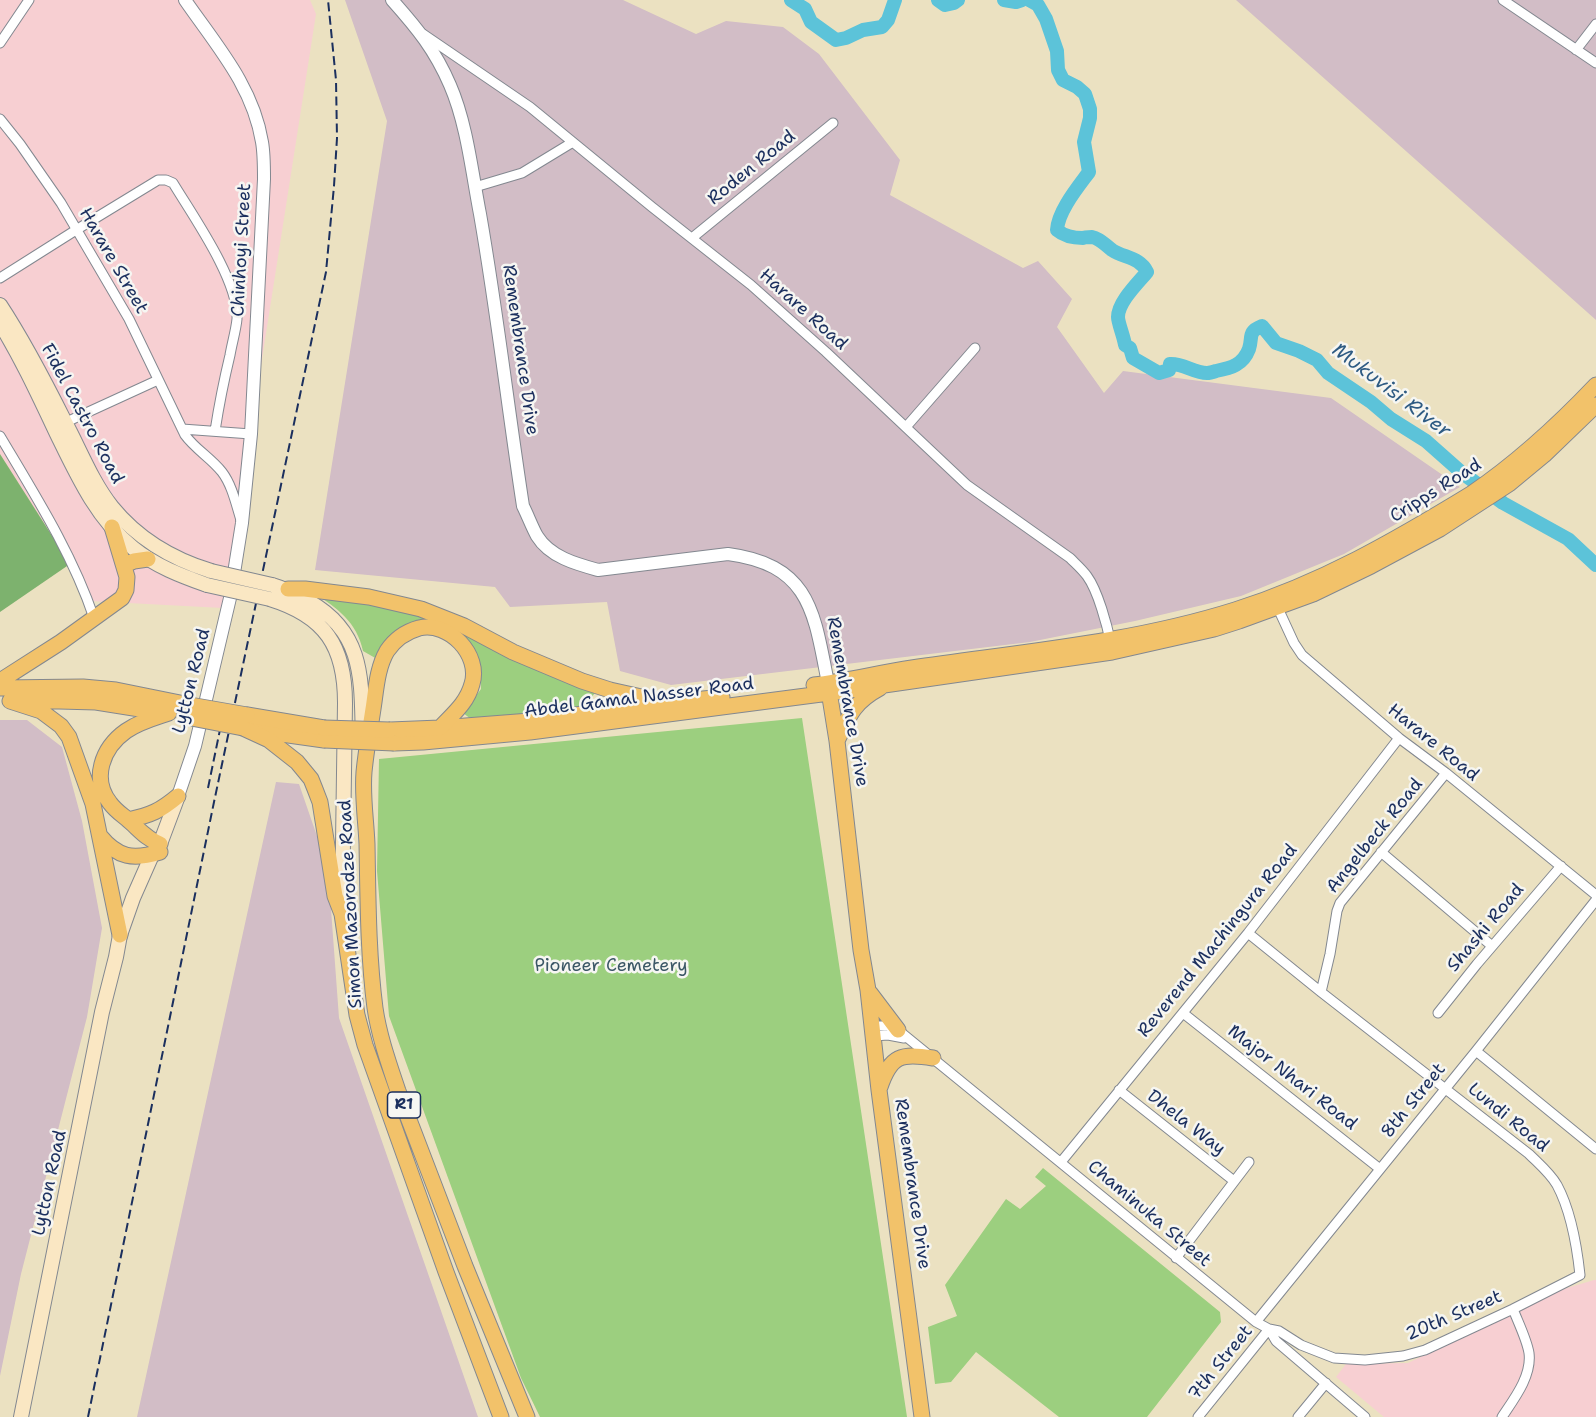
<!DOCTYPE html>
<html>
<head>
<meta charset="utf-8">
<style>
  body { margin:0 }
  canvas { display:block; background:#ebe1c1 }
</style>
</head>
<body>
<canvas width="1596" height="1417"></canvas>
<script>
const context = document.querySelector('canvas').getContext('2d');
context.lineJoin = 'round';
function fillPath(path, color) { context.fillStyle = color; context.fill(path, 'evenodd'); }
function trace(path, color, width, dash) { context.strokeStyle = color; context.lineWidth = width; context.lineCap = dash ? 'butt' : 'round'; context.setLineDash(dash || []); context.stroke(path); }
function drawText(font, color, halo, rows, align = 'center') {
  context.font = font + ' "Shantell Sans",sans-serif'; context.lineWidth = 5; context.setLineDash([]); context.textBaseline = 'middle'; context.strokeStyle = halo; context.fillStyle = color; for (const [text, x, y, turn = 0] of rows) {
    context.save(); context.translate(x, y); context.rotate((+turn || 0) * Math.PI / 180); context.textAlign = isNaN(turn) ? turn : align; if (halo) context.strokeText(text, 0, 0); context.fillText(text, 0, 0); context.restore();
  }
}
fillPath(new Path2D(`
  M0,0h310l6,14 -93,594 -133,-7 -20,-37 -70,-110z
  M1594,1280h2v137h-212l-48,-40 10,-13 62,-1 149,-72z`), '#f7cfd2');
fillPath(new Path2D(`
  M345,0h278l73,34 30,-13 57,6 36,27 81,106 -10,35 133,73 15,-7 34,38 -15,28 47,66 19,-22 208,27 129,89 -116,67 -103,42 -106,25 -105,21 -359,43 -51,-14 -13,-69 -97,5 -15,-20 -180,-17 72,-449z
  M1236,0h360v320z
  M0,720h27l35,27 20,74 20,107 -15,89 -66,257 -21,102z
  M276,782l23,2 29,84 11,150 139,399h-341z`), '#d2bdc6');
fillPath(new Path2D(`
  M314,593l108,20 174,78 -10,15 -26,4 -89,9 -8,-6 18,-24 -1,-19 -3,-15 -18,-22 -34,-10 -48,36 -14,-8c-6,-29 -26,-43 -49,-58z
  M802,718l105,699h-367l-19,-39 -132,-362 -12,-145 2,-112z
  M1043,1168l177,144 1,10 -74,95h-88l-83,-65 -25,30 -16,2 -7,-57 29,-11 -12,-31 61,-86 14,10 26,-23 -11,-9z`), '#9ccf7f');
fillPath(new Path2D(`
  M0,454l70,110 -70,48z`), '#7db26e');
trace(new Path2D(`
  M791,0l14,9 6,13 25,18 10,-2 17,-8 19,-3 6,-7 7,-20
  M938,0l7,5 9,-2 4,-3
  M1004,0l12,2 6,-2
  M1029,0l9,5 8,14 11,32 1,19 5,10 14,7 8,7 5,15v9l-6,24 5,30c-11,15 -31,39 -32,58 7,6 16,8 26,8 2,-1 8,-1 9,-1 9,2 13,8 20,13 12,8 28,7 35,22 -9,11 -29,30 -29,45 0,6 6,20 7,28l5,3 3,10 26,15 10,-3 1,-6c13,-1 24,9 37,9 3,0 6,-1 9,-2 15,-3 27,-6 33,-22 4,-12 -2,-17 13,-23l14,17 23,8 18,9 11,13 43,29 20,17 35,22 35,31 42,31 65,36 28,26`), '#5cc3d9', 14);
const minor = new Path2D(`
  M1503,0l93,63
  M423,34l107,73 122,100 99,78 75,67 141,133 103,73c6,6 12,11 17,18 11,15 20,49 24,68
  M0,43l29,-43
  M1576,50l20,-26
  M0,119l20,25 41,59 68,116 56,116c10,14 26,23 37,37 10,13 14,32 19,48
  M475,187l47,-14 51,-31
  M692,238l141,-115
  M0,278l76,-48 82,-50h8l7,3c20,33 66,98 64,136 -1,11 -5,24 -7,36 -6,25 -11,50 -15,76
  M62,424l96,-44
  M906,427l69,-79
  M182,429l69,5
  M0,436c35,59 72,117 94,182
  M1276,604l18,39 8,12 97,83 47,35 150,122
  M1381,852l111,94
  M1321,992l9,-38 7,-43 3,-8 106,-130
  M1183,1013l197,156
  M1438,1013l39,-49 84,-98
  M872,1026h16l10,4 358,292 13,7 7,12 89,76
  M874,1036l14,-1 16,3
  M1476,1051l120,98
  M1119,1090l115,91
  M1061,1162l187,-229 151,-195
  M1176,1258l73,-96
  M1256,1322l220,-271 120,-151
  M1198,1417l71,-88 10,2 22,14 33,13 31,2 38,-4 22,-6 88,-41 67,-34c-3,-28 -9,-64 -23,-90 -7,-12 -18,-21 -28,-31l-208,-162 -73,-59
  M1298,1417l28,-34
  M1502,1417c12,-18 30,-41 27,-64 -2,-13 -11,-31 -16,-44`);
const tertiary = new Path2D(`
  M392,0c25,28 43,50 58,85 17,39 22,88 30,129 17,97 28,195 43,292 5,10 9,21 14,30 13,21 39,28 61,34l130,-16c83,11 86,59 100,129
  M178,796l17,-50 35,-148 12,-75 9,-89 13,-255c0,-12 0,-26 -2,-37 -9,-56 -46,-97 -77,-142`);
const secondary = new Path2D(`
  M0,305c25,38 45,77 65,117 15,28 27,60 47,85 26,32 60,52 99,64
  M0,323c22,36 39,73 57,111 20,41 40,85 76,114 22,18 49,28 74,37
  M272,585c14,4 25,10 38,17 56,32 51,81 53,138
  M270,599c55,17 75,47 75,104l-3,209
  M21,1417l81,-405 14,-55 4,-22 13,-37 19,-43 8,-11 18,-48`);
const primary = new Path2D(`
  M288,589h17l64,8 52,12 43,17 49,26 69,29 28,9 45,10
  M814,685c33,-4 65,-12 98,-17 109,-16 218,-25 323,-58 86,-27 159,-69 236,-116 44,-30 88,-70 125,-109
  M828,685l9,56 24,209 7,40 11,100 43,327
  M440,728l90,-7 136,-18 56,-6
  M253,730l71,10
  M837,741c12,-26 17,-39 43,-53
  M394,743l29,-1 107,-10 299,-39 283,-41 102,-23 25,-8 74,-27 58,-28 69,-37 69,-45 35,-29 52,-50
  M870,993l28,37
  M880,1087c11,-32 21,-34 53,-29`);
const trunk = new Path2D(`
  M124,565l10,-4 14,-2
  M0,681l61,-39 61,-44 4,-8 1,-13 -15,-50
  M0,688l83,-1 33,3 74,15
  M22,700l74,2 69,11
  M10,701l31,10 20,15 8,11 24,67 27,131
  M247,715l77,13
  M243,728l26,12 28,22 14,17 4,10 5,13 15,94 7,18 15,101 8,30 81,227 55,145
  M390,730l50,-2c13,-14 27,-25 32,-44 9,-29 -23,-63 -53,-56 -14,4 -24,11 -32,23 -10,17 -11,39 -14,58 -3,20 -7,42 -9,63 -2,23 2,48 3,72 1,55 1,110 8,164 4,28 14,56 23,83l67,175 62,151
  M128,820c23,-5 32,-9 50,-24
  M100,836c18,22 33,24 60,16
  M160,844c-14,-5 -22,-16 -33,-25 -6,-5 -12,-9 -17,-16 -19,-24 -8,-55 16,-72 13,-9 28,-13 43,-18`);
trace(minor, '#838890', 11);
trace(tertiary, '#838890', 14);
trace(secondary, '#838890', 16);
trace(primary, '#838890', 17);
trace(trunk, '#838890', 17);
trace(minor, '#fff', 9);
trace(tertiary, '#fff', 12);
trace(secondary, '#fae7c3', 14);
trace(primary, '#f2c26a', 15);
trace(trunk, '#f2c26a', 15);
trace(new Path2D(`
  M208,788l14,-68
  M88,1417l126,-615 112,-530 8,-86 3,-48 -1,-58 -8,-80`), '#1b2f5e', 2, [9, 4.5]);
const secondaryBridge = new Path2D(`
  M211,571l61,14
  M207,585l63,14`);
const primaryBridge = new Path2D(`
  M324,740l70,3`);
const trunkBridge = new Path2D(`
  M190,705l57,10
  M186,717l57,11
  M324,728l66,2`);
trace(secondaryBridge, '#838890', 16, []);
trace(primaryBridge, '#838890', 17, []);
trace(trunkBridge, '#838890', 17, []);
trace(secondaryBridge, '#fae7c3', 14);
trace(primaryBridge, '#f2c26a', 15);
trace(trunkBridge, '#f2c26a', 15);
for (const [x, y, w] of [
  [404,1105,33]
]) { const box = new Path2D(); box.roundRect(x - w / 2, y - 13, w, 26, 4.5); context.fillStyle = '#f6f6f2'; context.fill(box); trace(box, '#1b2f5e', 1.5); }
drawText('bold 16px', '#1b2f5e', null, [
  ["R1",404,1105]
]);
drawText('18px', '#1b2f5e', '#f6f6f2', [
  ["Roden Road",752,168,-39],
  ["Chinhoyi Street",242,250,-87],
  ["Harare Street",113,261,60],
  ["Harare Road",803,310,42],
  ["Remembrance Drive",520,350,82],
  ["Fidel Castro Road",82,414,62],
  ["Cripps Road",1436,491,-32],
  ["Lytton Road",192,681,-76],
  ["Abdel Gamal Nasser Road",639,698,-7],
  ["Remembrance Drive",847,702,80],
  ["Harare Road",1433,743,39],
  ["Angelbeck Road",1375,836,-51],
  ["Simon Mazorodze Road",351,904,-93],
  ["Shashi Road",1486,928,-50],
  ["Reverend Machingura Road",1218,941,-51],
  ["Major Nhari Road",1292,1078,38],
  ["8th Street",1414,1101,-51],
  ["Lundi Road",1508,1118,39],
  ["Dhela Way",1186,1123,38],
  ["Lytton Road",50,1183,-78],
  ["Remembrance Drive",912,1184,82],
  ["Chaminuka Street",1149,1214,40],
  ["20th Street",1454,1316,-23],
  ["7th Street",1221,1363,-51]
]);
drawText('18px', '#3b5766', '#f6f6f2', [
  ["Pioneer Cemetery",611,966]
]);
drawText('italic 20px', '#2e5b83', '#f6f6f2', [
  ["Mukuvisi River",1391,391,37]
]);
</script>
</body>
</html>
